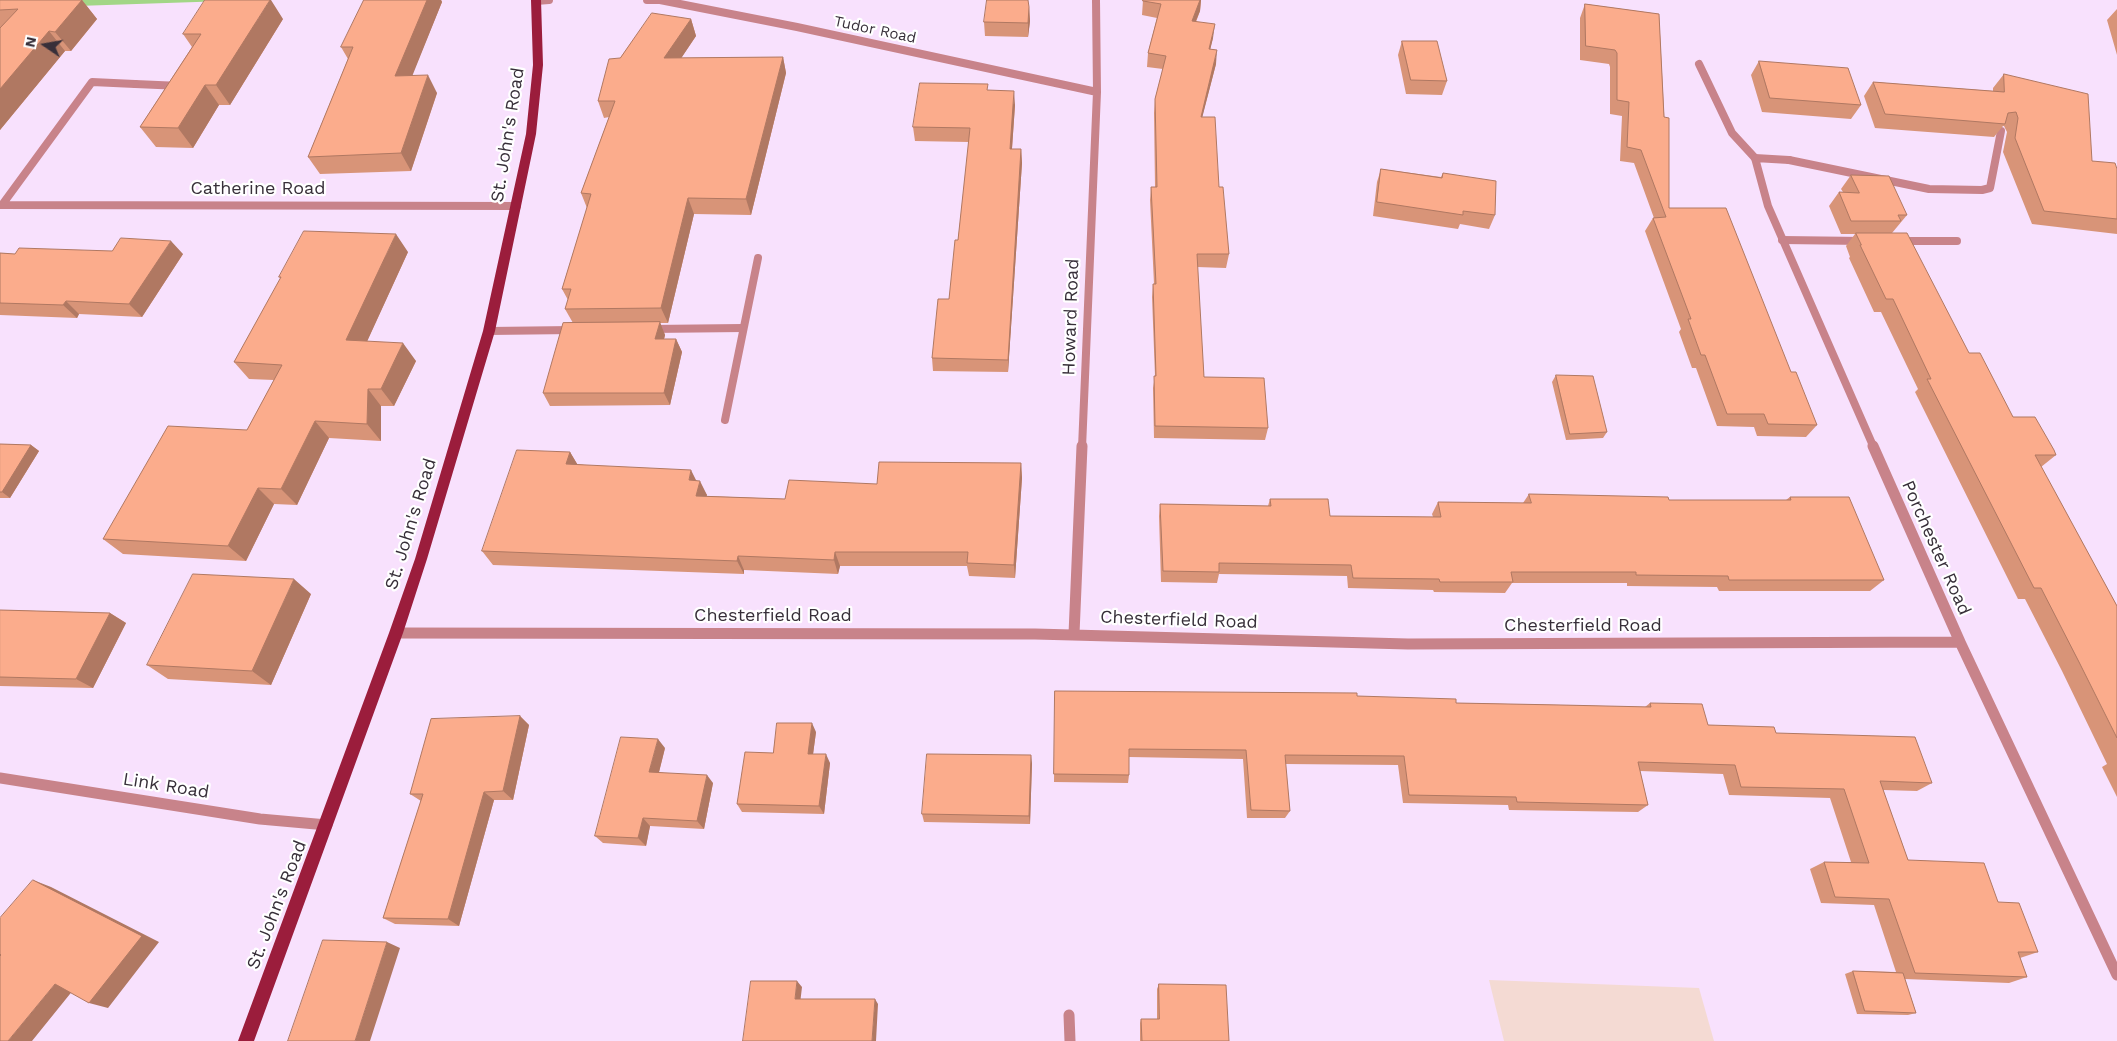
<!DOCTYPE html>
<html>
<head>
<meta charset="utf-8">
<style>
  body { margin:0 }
  #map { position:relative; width:2117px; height:1041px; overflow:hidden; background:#f8e1fd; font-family:"Work Sans",sans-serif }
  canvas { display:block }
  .north { position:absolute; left:20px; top:20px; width:50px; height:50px; -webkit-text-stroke:4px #fff; paint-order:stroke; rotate:282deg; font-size:14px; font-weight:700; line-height:20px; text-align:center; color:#372f39 }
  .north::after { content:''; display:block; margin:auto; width:18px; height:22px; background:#372f39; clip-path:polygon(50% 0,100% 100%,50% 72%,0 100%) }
</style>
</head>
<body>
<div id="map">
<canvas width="2117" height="1041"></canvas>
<div class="north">N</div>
</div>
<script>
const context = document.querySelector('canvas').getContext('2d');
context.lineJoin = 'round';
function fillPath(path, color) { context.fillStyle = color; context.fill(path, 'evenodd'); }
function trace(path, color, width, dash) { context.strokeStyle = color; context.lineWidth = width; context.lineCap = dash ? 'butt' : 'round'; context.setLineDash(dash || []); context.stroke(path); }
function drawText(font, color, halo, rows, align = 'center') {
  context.font = font + ' "Work Sans",sans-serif'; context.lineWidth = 4.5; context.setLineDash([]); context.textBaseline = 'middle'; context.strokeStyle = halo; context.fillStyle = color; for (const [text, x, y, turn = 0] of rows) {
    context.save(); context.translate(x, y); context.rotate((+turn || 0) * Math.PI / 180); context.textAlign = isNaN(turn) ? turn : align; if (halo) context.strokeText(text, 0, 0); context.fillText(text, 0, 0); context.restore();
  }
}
fillPath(new Path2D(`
  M1489,980l210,8 15,53h-210z`), '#f4dad3');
fillPath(new Path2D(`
  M81,0h175l-179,6z`), '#a2d686');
trace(new Path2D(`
  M1699,64l33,69 23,25
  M135,84l46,2
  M1789,160l140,29 53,1 8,-2 11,-57
  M1782,240l82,1
  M1898,241h59
  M725,420l33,-162`), '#c8838a', 8);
trace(new Path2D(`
  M647,0h13l137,27 300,65
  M536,1l13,-1
  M1789,160l-34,-2 13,48 106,242
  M0,205l517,1
  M2,205l90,-123 43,2
  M650,329l93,-1
  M489,331l84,-1
  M1082,448l15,-356 -1,-92`), '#c8838a', 8);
trace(new Path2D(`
  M1873,446l87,196 157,333
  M396,633l639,1 373,10 552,-2
  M1074,634l8,-188
  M1069,1015l1,26`), '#c8838a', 11);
trace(new Path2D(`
  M0,778l260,41 67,6`), '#c8838a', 11);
fillPath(new Path2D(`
  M531,0h10l2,65 -7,69 -41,197 -68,228 -24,74 -149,408h-16l151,-408 26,-74 68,-228 43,-197 7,-69z`), '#9b1d3c');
fillPath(new Path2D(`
  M0,0h82l15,19 -26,32h-6l-65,79z
  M364,0h77l1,2 -30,73 25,18 -26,78 -91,3 -12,-17 40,-98 -7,-12z
  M1143,0h58l-1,11 -4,11 17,16 -3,11 6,15 -14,53 17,70 10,67 -3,14 -29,-1 7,110 64,51 -3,12 -111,-2 -1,-50 2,-12 -3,-79 1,-13h1l-4,-84 1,-13h4l-1,-74 1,-14 8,-30 -16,-2 1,-14 9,-35 -15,-3z
  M1585,4l74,10 10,194 122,164 26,53 -11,12 -49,-1 -3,-9 -37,-1 -21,-58h-4l-13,-36 2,-3 -36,-98 8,-13h1l-20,-55 -14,-2 2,-45 -12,-2v-47l-1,-3 -29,-4v-42z
  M1029,7l1,14 -2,16 -43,-1 -1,-14z
  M2117,9v46l-10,-35z
  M283,19l-53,86h-11l-26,43 -37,-1 -16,-20 52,-80 -9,-13z
  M691,19l5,17 -15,22 102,-1 3,16 -35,142 -57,-1 -26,109h-8l5,12 -1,4h12l6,13 -12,53 -120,1 -7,-13 30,-70 -8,-14 3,-9 -6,-11 25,-81 -6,-15 28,-76 -5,1 -6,-17 22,-43z
  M1402,41l45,40 -5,14 -36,-1 -8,-39z
  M1759,61l102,44 -10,14 -89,-7 -11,-37z
  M2004,74l88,87 25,8v65l-85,-10 -29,-72 4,-20 -3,-6h-1l-9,11 -119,-9 -11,-32 9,-14 120,9v-3z
  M988,90l27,15 -3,44h9l1,14 -14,209 -75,-1 -1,-13 17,-59 9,-59 11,-98 -54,-1 -2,-14z
  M1381,169l60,8 2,-4 52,42 -6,14 -29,-5 -2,5 -85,-13 4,-34z
  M1851,175l56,40 -15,18 77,120 44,64 43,38 -15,12 76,139v191l-15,-30 5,-3 -45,-93 -37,-72h-7l-103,-207 3,-3 -37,-77h-7l-25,-54 1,-1 -4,-11 9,-12h-14l-12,-28 10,-14h4l-2,-3z
  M408,252l-41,89 49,20 -22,45h-13v35l-52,-3 -32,67 -23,-1 -28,57 -123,-7 -20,-15 144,-109 27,-50 -25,-1 -15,-17 47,-83 -2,-2z
  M0,253l15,1h168l-41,63 -63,-3 -2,4 -77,-3z
  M1556,375l51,57 -4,6 -37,2 -14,-58z
  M0,444l31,1 8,6 -29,47h-10z
  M570,452l7,12 119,16 11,15 -1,1 79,3 92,-15 144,-21 1,15 -7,100 -46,-2 -2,-10h-127l-2,8 -94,-4v4l-251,-9 -11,-14z
  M1529,494l140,6h117l4,-3 94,83 -14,11h-151l-2,-4 -90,-1v-3h-115l-7,10 -71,-1 -1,-2 -85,-2 -1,-12 -128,-2 -2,9 -56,-1 -2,-66 1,-12 108,2 2,-7 60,17 103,1 -1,-3 6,-12 85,1z
  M311,594l-40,91 -103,-6 -21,-14z
  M0,610l110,3 16,10 -33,65 -93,-2z
  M1055,691l302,5 99,7 105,2 84,2 5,-4 58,22 68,8 156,50 -15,8 -34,-1 25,70 90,42 40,50 -18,6 7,19 -18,6 -104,-4 11,34 -8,2 -51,-1 -12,-40 8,-3 43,1 -22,-67 -53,-2 -11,-34 14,-7h27l-21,-64 -101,-3 -6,-21 -83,-3 8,34 -10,7 -129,-2 -1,-5 -105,-2 -5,-38 -113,-1 5,47 -5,7h-38l-4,-59 -114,-2v18l-1,8 -74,-1z
  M520,716l9,9 -16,75h-19l-35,126 -64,-2 -12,-6 38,-117 -11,-7z
  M816,732l-3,22 17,9 -6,51 -82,-2 -5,-8 36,-51z
  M665,748l-6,24 54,11 -9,46 -54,-3 -4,20 -43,-3 -8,-7z
  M1032,763l-2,61 -106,-2 -2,-8z
  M1159,984l70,57h-89v-18l1,-4h16v-30z`), '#d89478');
fillPath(new Path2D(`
  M82,0l15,19 -26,32 -16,-19z
  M270,0h1l12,19 -53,86 -14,-20z
  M427,0h14l1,2 -37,92 -10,-18z
  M1200,0h1l-1,11 -10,24 2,-14z
  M1029,7l1,14 -2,16v-14z
  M691,19l5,17 -26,39 -6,-17z
  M1215,24l-2,14 -6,25 2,-14z
  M49,31l16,20 -65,79v-41z
  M1217,50l-1,14 -17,66 2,-13z
  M783,57l3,16 -35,142 -5,-16z
  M428,75l9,18 -26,78 -10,-18z
  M205,85l14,20 -26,43 -15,-20z
  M1014,91l1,14 -4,57 -1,-13z
  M1021,149l1,14 -14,209v-12z
  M688,198l6,16 -26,109 -7,-15z
  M396,234l12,18 -48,105 -14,-17z
  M171,241l12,13 -41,63 -13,-13z
  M66,301l13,13 -2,4 -14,-13z
  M660,322l5,13 -4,17 -6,-13z
  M676,339l6,13 -12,53 -6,-12z
  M403,343l13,18 -22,45 -13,-17z
  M368,389l13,17v35l-14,-17z
  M315,421l14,17 -32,67 -16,-16z
  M31,445l8,6 -29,47 -8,-6z
  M570,452l9,15 -13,-3z
  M1021,463l1,15 -7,100 -1,-13z
  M691,470l7,14 -9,-4z
  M700,481l7,14 -4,15 -7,-14z
  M258,488l16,16 -28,57 -18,-15z
  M835,552l5,14 -2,8 -4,-14z
  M738,556l6,14v4l-7,-13z
  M294,579l17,15 -40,91 -19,-14z
  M110,613l16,10 -33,65 -17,-9z
  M520,716l9,9 -16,75 -10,-9z
  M812,723l4,9 -4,30 -4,-8z
  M658,739l7,9 -8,32 -8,-8z
  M826,754l4,9 -6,51 -5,-8z
  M1031,755l1,8 -2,61 -1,-8z
  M707,775l6,8 -9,46 -7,-8z
  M484,792l10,8 -35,126 -11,-7z
  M643,818l7,8 -4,20 -8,-8z
  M33,880l18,7 108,55 -51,66 -19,-5z
  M387,942l13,6 -30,93h-15z
  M797,981l5,6 -2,17 -5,-5z
  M55,984l19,5 -42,52h-24z
  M875,999l3,5 -2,37h-4z`), '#b07862');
const building = new Path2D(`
  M0,0h82l-27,32 -6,-1 -49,58v-61l18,-19 -18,1z
  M205,0h65l-54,85h-11l-27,43 -38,-1 61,-93h-18z
  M364,0h63l-32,76 33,-1 -27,78 -93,4 45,-110h-12z
  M987,0h41l1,7 -1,16 -44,-1z
  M1143,0h57l-8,21 23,3 -6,25 8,1 -16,67h14l4,70h4l6,67h-32l7,123 60,1 4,50 -113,-2 -1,-50h2l-3,-92h3l-5,-97h6l-2,-88 11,-43 -18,-3 13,-49 -18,-3z
  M1585,4l74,10 5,103 5,1v90h57l65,164h5l21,53 -49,-1 -4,-10h-37l-22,-59h-4l-13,-36h3l-38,-101 13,-1 -25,-67 -14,-3 2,-45 -12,-2v-47l-2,-3 -29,-4z
  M652,13l39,6 -27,39 119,-1 -37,142 -58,-1 -27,110 -96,1 6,-20h-9l29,-95 -10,-1 34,-92h-17l11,-42 11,-1z
  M1402,41h35l10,40 -36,-1z
  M1759,61l89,7 13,37 -91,-7z
  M2004,74l84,20 4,67 23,2 2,6v50l-73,-8 -29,-73 3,-20 -2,-6 -8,1 -3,11 -120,-10 -12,-32 131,10z
  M920,83l68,1 -1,6 27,1 -4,58h11l-13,211 -76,-2 6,-59h11l6,-59h3l12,-112 -57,-1z
  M1381,169l61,9 1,-5 53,8 -1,34 -32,-4v4l-86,-13z
  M1851,175l38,1 18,39h-9l3,6h-50l-12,-29 20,1z
  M304,231l92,3 -50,106 57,3 -22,46h-13l-1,35 -52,-3 -34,68 -23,-1 -30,58 -125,-7 65,-113 79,4 35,-65 -48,-3 47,-85h-2z
  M1856,233h51l62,120h11l33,64h22l19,33 2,5h-21l82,151v132l-38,-76 -38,-74h-7l-107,-209h4l-38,-80h-7l-26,-54h1z
  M121,238l50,3 -42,63 -63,-3 -3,4 -63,-2v-50l15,1 4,-6 93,3z
  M660,322l-5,17h21l-12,54h-121l20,-70z
  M1556,375l37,1 14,56 -37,2z
  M0,444l31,1 -29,47h-2z
  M517,450l53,2 -4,12 125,6 -2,10 11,1 -4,15 89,3 4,-19 88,4 2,-22 142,1 -7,102 -47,-2 1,-11h-133l-1,8 -96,-4 -1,5 -255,-10z
  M1529,494l139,3 1,3h122l-1,-3h59l35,83h-155l-1,-4 -92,-1v-3h-125l2,10h-73l-1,-3 -86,-1 -2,-13 -132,-2v9l-56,-1 -3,-67 111,2 -1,-7h58l2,17 111,1 -3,-15 93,1z
  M193,574l101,5 -42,92 -105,-6z
  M0,610l110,3 -34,66 -76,-2z
  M1055,691l302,2v3l99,3v4l105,2 90,2 -1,-4 52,1 6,21 66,2 2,6 139,4 17,46 -52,-2 28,79 76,3 14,39 21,1 19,49h-20l9,25 -112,-4 -26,-74 -54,-2 -11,-35 45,1 -25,-74 -103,-2 -6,-22 -97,-3 10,43 -131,-3 -1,-5 -107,-2 -5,-39 -119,-1 5,56 -39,-1 -5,-60 -117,-1v26l-75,-1z
  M520,716l-17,75 -19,1 -36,127 -65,-1 40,-124h-13l21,-75z
  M777,723h35l-4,31h18l-7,52 -82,-2 8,-52 28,1z
  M621,737l37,2 -9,33 58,3 -10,46 -54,-3 -5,20 -43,-2z
  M927,754l104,1 -2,61 -107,-2z
  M33,880l109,56 -53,67 -34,-19 -47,57h-8v-85l1,-1 -1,-1v-36z
  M323,940l64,2 -32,99h-67z
  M1853,971l50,2 13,40 -51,-2z
  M751,981h46l-2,18h80l-3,42h-129z
  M1159,984l67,1 3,56h-87l-1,-22h18z`);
fillPath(building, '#fbac8c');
trace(building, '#b07862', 1);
drawText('15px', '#372f39', '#fff', [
  ["Tudor Road",875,30,12]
]);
drawText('18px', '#372f39', '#fff', [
  ["St. John's Road",508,135,-81],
  ["Catherine Road",258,189],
  ["Howard Road",1071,317,-88],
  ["St. John's Road",411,524,-73],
  ["Porchester Road",1936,548,66],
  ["Chesterfield Road",773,616],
  ["Chesterfield Road",1179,620,2],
  ["Chesterfield Road",1583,626],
  ["Link Road",166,786,9],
  ["St. John's Road",277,905,-69]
]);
</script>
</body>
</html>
